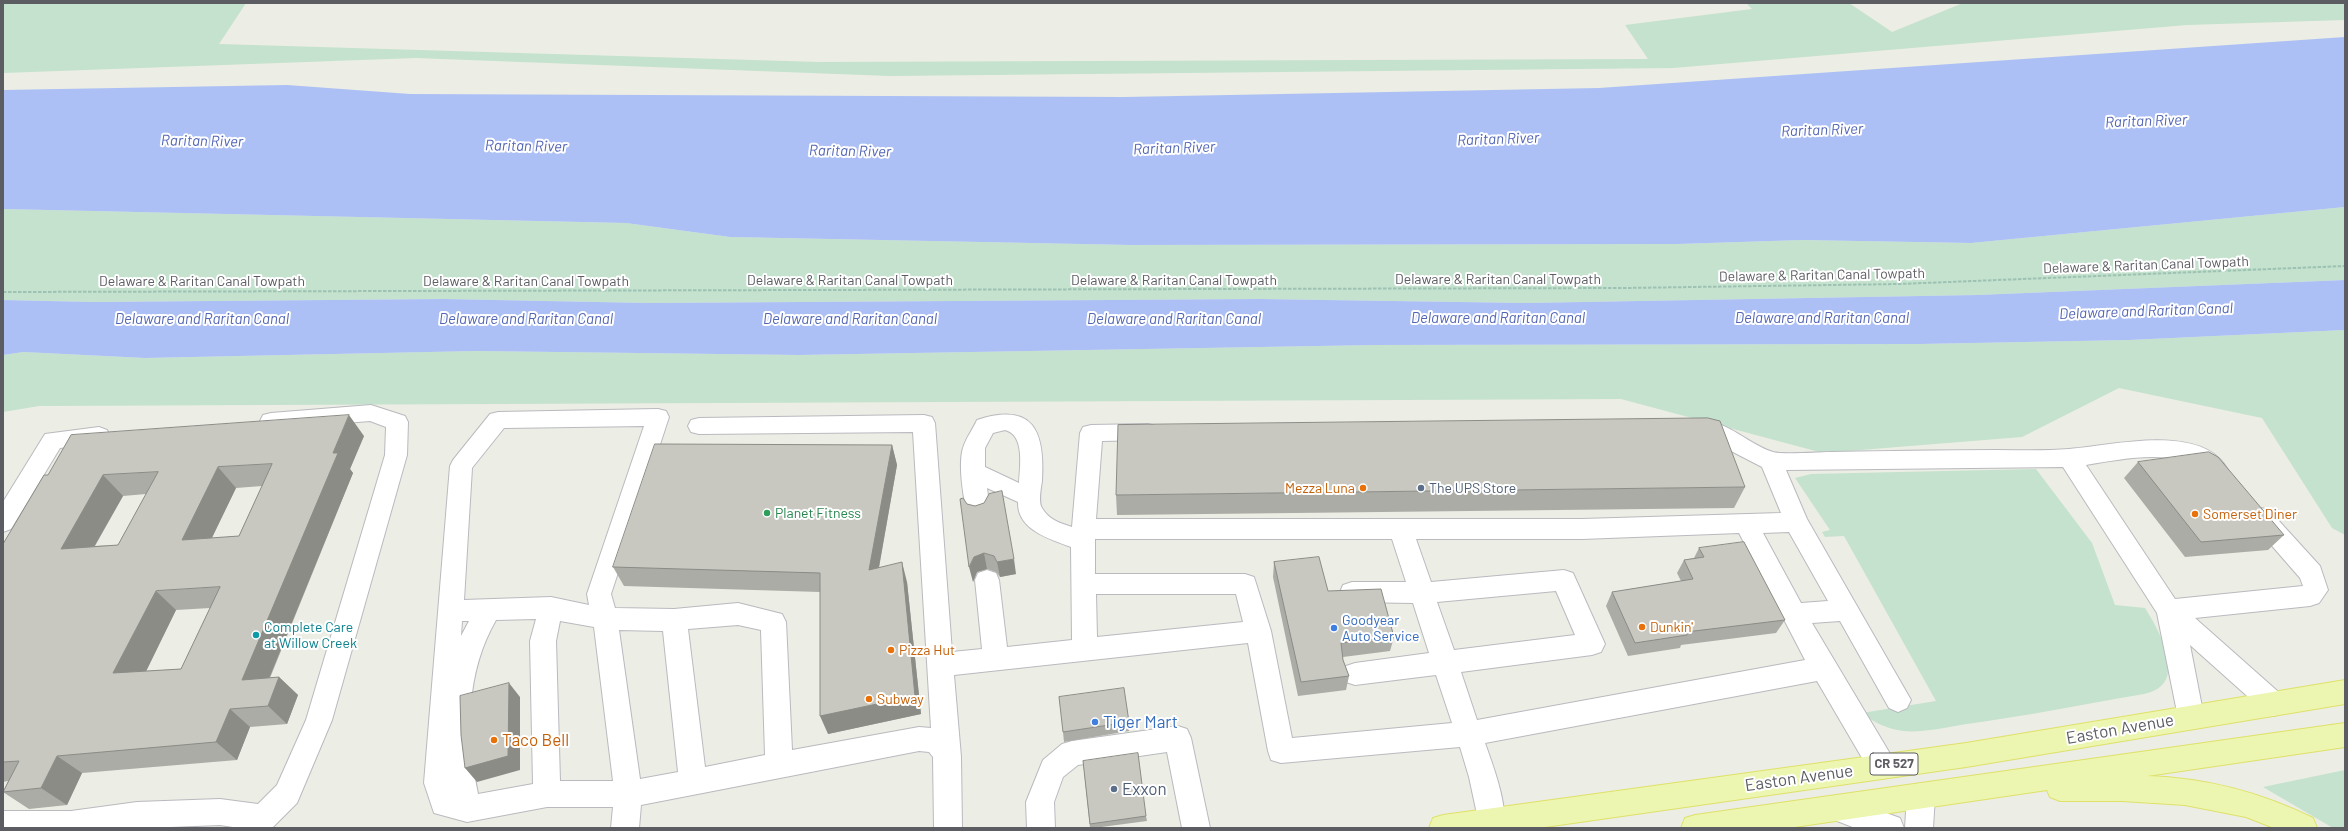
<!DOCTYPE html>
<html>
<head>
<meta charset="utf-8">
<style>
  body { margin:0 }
  #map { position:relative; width:2348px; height:831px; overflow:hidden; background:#ecede4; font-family:Barlow,sans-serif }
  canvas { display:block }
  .frame { position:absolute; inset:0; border:4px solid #5c5d63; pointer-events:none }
</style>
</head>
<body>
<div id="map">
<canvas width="2348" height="831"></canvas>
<div class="frame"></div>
</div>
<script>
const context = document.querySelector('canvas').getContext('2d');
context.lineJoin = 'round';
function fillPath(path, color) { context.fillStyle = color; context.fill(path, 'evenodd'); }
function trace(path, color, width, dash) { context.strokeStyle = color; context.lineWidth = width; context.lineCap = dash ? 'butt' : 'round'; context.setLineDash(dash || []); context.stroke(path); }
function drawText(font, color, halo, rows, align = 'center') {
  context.font = font + ' Barlow,sans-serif'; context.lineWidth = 4; context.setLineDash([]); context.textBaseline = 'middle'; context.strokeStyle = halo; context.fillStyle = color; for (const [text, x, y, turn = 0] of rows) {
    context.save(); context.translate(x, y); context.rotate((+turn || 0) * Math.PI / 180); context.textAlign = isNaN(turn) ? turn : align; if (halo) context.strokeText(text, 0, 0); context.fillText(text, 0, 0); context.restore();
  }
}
fillPath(new Path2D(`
  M3,3h243l-27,41 600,18 829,-3 -23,-34 127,-16 -6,-6h103l43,29 71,-29h382v17l-158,5 -514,43 -783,8 -474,-18 -413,15z
  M2345,207v73l-368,15 -451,8 -267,-4 -611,4 -204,-4 -349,3 -92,-2v-91l623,14 104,14 401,8 547,-1 124,-4 169,3z
  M2345,330v205l-13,-7 -70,-110 -143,-30 -97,49 -199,16 -202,-54 -1582,7 -36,6v-57l19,-3 123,6 331,-7 323,4 577,-10 544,-1 209,-4z
  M2036,469l56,74 23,62 30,3c15,24 45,77 -1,86 -59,10 -118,22 -177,30 -20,3 -44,9 -64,7 -15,-2 -29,-8 -41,-18l74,-12 -92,-165 -19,1 -3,-5 8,-2 -35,-52 16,-4z
  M2345,770v58h-12l-70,-41z`), '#c4e2cd');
fillPath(new Path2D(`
  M2345,37v170l-374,36 -169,-3 -124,4 -547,1 -401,-8 -104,-14 -623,-14v-119l284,-5 123,9 714,3 475,-9z
  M2345,280v50l-216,10 -209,4 -544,1 -577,10 -323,-4 -331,7 -122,-6 -20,3v-55l92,2 349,-3 204,4 611,-4 267,4 451,-8z`), '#acc0f5');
const minor = new Path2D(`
  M371,405l34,11 3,6 -1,33 -75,265 -35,83 -25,25h-33l-19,-3 -74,3h-143v-17h68l66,-9 83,-3 38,5 19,-19 29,-65 79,-265 1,-28 -16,-6 -99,8 -8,-2 -3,-6 3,-6 8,-2z
  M658,409l8,2 3,6 -58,177 4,14 59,1 64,-6 44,11 4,8 6,128 127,-23 12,1 -18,-296 -214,2 -8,-2 -3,-6 3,-6 8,-2 225,-3 8,2 3,6 17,229 30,-3 -7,-69 3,-7 9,-3 9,3 3,7 8,67 65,-7 -1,-93c-21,-8 -54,-17 -53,-45l-31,-14 3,23 -4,7 -8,2 -8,-2c-7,-14 -12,-55 -7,-70 3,-10 10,-19 14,-28 56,-18 68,10 65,61 -1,7 -4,21 0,27 7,12 18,15 30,19l8,-94 3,-6 8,-2 57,-1 8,2 3,6 -3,6 -8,2 -46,1 -6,78h486l199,-6 -19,-46 -56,-29 -16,-3 -3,-6 3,-6c31,-10 56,21 83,29 12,3 44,0 58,0 55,-1 110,-2 166,-2 24,0 48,1 72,-1 42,-3 134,-27 159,21l-3,6c-18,6 -27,-12 -44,-16 -31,-7 -64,0 -95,5l89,134 128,-13 -3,-8 -47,-54 -4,-7 4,-7 8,-2 8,2 51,56 8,24 -9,13 -9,3 -115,12 88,78 4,8 -4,8 -9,4 -9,-4 -75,-67 14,72 -4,8 -9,4 -9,-4 -4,-8 -21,-104 -94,-146 -277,3 21,49 104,181 -4,8 -9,4 -9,-4 -49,-87 -28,2 80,134 4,9 -4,9 -10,4 -10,-4 -55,-94 -332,62c7,20 25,66 17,85h-22l-11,-51 -9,-30 -179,16 -10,-3 -3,-9 -20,-108 -294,32 7,82 1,71h-28l-1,-71 -4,-5 -10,-1 -278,54 -2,23h-28l2,-21h-66l-80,15 -33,-9 -10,-30 26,-317 3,-6 37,-46 8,-2zM644,426l-57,168 2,11 -38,-8 -87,3 8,-132 32,-40zM1005,430c20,5 15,36 14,53l-34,-16v-19l8,-15zM1789,532l39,69 -27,2 -38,-70zM1739,533l66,127 -328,60 -16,-48 131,-17 9,-3 4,-8 -32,-71 -9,-3 -133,12 -15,-43h166zM1095,539h297l14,43h-54l-9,3 -3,7 3,7 9,3 61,1 16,50 -74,10 -9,3 -4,8 4,8 9,3 81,-10 16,48 -160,15 -21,-107 -17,-54 -9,-3h-150zM1556,591l19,44 -121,15 -17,-48zM1096,594h140l7,28 -146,15zM536,619l-6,22 3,143 -55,10c-12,-60 -13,-120 18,-174zM462,621h7l-8,15zM560,621l34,6 19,154h-53l-4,-140zM738,625l23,5 4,125 -60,12 -17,-138zM619,630l44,1 15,141 -38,7z
  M99,427l8,3 3,6 -3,6 -47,6 -49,81 -8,3v-30l42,-68z
  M1178,726l9,3 4,9 19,90h-28l-15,-76 -89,13 -15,12 -9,25 1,26h-28l-1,-26 17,-42 19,-16 10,-3z
  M1921,783l10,4 4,9 -2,32h-28l2,-32 4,-9z
  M1837,795l63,23 4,10h-49l-28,-11 -4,-9 4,-9z`);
const major = new Path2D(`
  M2345,680v24l-379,63 -428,61h-109l4,-10 10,-3 523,-72z
  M2345,723v24l-198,29c59,2 113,16 166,42l4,10h-43l-28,-11 -61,-12 -63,-4h-62l-10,-4 -3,-7 -259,38h-107l4,-10 10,-3z`);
trace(minor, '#b9babf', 2);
trace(major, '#dfe169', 2);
trace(new Path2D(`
  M3,292l1621,-4 275,-4 446,-18`), '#9dc2b3', 2, [3.5, 1.5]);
fillPath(minor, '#fff');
fillPath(major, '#ecf6b1');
fillPath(new Path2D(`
  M364,436l-14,33 3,4 -83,205 9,-1 19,18 -11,29 -37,3 -13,33 -155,13 -15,32 -38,4 -26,-17 5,-11 -5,1v-238l45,-69zM262,486l-23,50 -27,2 24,-50zM146,494l-28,51 -23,1 28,-50zM210,608l-29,61 -35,2 30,-61z
  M892,445l5,20 -18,103 28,14 14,132 -93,20 -8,-142 -196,-6 -11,-19z
  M2138,462l146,73 -16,15 -83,7 -61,-79z
  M1745,487l-11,21 -617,7 -1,-20z
  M967,504l49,70 -16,3 -4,-5 -9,-3 -10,3 -4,10z
  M1699,548l86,72 -9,13 -95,12 -1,3 -52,8 -22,-50 6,-14 69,-11 -4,-8 7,-13 10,-2z
  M1274,562l54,29 66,46 -4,14 -47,6v3l6,16 -3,14 -48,6 -25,-119z
  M1129,722v9l-65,11 -1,-10z
  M1083,761l63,55 1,5 -53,7h-4z`), '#acaca6');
fillPath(new Path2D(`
  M349,415l15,21 -14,33 3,4 -92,225 -19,-18 91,-227z
  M892,445l5,20 -22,124 -6,-19z
  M218,467l18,21 -35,72 -19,-20z
  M103,475l20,21 -41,72 -21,-19z
  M984,553l3,16 -10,3 -4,10 -4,-15 5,-10z
  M1014,559l2,15 -16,3 -3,-15z
  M902,562l5,20 14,132 -93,20 -8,-18z
  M156,591l20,19 -40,82 -23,-19z
  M279,677l19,18 -11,29 -19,-18z
  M509,683l11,14v73l-43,12 -12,-14z
  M230,709l20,18 -13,33 -21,-18z
  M57,756l25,17 -15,32 -26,-17z`), '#8c8c87');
const building = new Path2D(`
  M349,415l-16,38h5l-96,227 37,-3 -11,29 -38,3 -14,33 -159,14 -16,32 -38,4 16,-31 -16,1v-218l41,-69h4l23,-40zM272,464l-33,72 -57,4 36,-73zM158,472l-40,73 -57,4 42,-74zM220,587l-39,82 -68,4 43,-82z
  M1708,418l12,3 25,66 -629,8 2,-70z
  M655,444l237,1 -23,125 33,-8 13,134 -95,20v-143l-207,-6z
  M2209,452l9,5 66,78 -83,7 -63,-80z
  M1002,491l12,68 -17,3 -3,-6 -10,-3 -10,4 -5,10 -9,-68 3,-1 4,6 8,2 9,-3 5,-9z
  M1744,542l41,78 -99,12 1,3 -52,8 -23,-51 81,-13 -9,-19 20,-3 -5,-9z
  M1319,557l9,34 53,-2 13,48 -53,6 2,17 6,16 -48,6 -27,-120z
  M509,683l-1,73 -43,12 -4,-33 -1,-39z
  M1124,688l5,34 -66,10 -4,-35z
  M1138,753l8,63 -56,8 -7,-63z`);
fillPath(building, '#c8c8c1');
trace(building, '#8c8c87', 1);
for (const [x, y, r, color] of [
  [1363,488,4,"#e8710a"],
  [1421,488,4,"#5c6f8a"],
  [767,513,4,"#2e9e5b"],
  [2195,514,4,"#e8710a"],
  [1642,627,4,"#e8710a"],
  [1334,628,4,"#3f7fe0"],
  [256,635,4,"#0f9aa8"],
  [891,650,4,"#e8710a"],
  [869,699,4,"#e8710a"],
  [1095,722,4,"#3f7fe0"],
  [494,740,4,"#e8710a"],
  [1114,789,4,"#5c6f8a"]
]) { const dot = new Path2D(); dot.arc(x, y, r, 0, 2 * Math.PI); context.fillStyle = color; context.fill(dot); trace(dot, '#fff', 1.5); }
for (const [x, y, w] of [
  [1894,764,48]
]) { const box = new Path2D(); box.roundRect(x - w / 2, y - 11, w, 22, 3); context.fillStyle = '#fff'; context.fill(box); trace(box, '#5c5d63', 1); }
drawText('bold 13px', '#5c5d63', null, [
  ["CR 527",1894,764]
]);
drawText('14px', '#5c5d63', '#fff', [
  ["Delaware & Raritan Canal Towpath",2146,265,-2],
  ["Delaware & Raritan Canal Towpath",1822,275,-1],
  ["Delaware & Raritan Canal Towpath",1498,279],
  ["Delaware & Raritan Canal Towpath",850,280],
  ["Delaware & Raritan Canal Towpath",1174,280],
  ["Delaware & Raritan Canal Towpath",202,281],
  ["Delaware & Raritan Canal Towpath",526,281]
]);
drawText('14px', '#c56008', '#fff', [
  ["Mezza Luna",1355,488,"right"],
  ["Somerset Diner",2203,514],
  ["Dunkin'",1650,627],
  ["Pizza Hut",899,650],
  ["Subway",877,699]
], 'left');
drawText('14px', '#4e5e75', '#fff', [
  ["The UPS Store",1429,488]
], 'left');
drawText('14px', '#27864d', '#fff', [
  ["Planet Fitness",775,513]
], 'left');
drawText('14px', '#366cbe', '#fff', [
  ["Goodyear",1342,620],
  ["Auto Service",1342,636]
], 'left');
drawText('14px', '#0d838f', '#fff', [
  ["Complete Care",264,627],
  ["at Willow Creek",264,643]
], 'left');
drawText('italic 15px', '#5265b5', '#fff', [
  ["Raritan River",2146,121,-2],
  ["Raritan River",1822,130,-2],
  ["Raritan River",1498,139,-2],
  ["Raritan River",202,141,1],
  ["Raritan River",526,146,1],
  ["Raritan River",1174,148,-2],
  ["Raritan River",850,151,1],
  ["Delaware and Raritan Canal",2146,311,-2],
  ["Delaware and Raritan Canal",1498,318],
  ["Delaware and Raritan Canal",1822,318],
  ["Delaware and Raritan Canal",202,319],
  ["Delaware and Raritan Canal",526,319],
  ["Delaware and Raritan Canal",850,319],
  ["Delaware and Raritan Canal",1174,319]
]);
drawText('17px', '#366cbe', '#fff', [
  ["Tiger Mart",1103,722]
], 'left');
drawText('17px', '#5c5d63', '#fff', [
  ["Easton Avenue",2120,729,-10],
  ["Easton Avenue",1799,778,-8]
]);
drawText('17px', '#c56008', '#fff', [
  ["Taco Bell",502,740]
], 'left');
drawText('17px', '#4e5e75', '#fff', [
  ["Exxon",1122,789]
], 'left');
</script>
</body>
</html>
